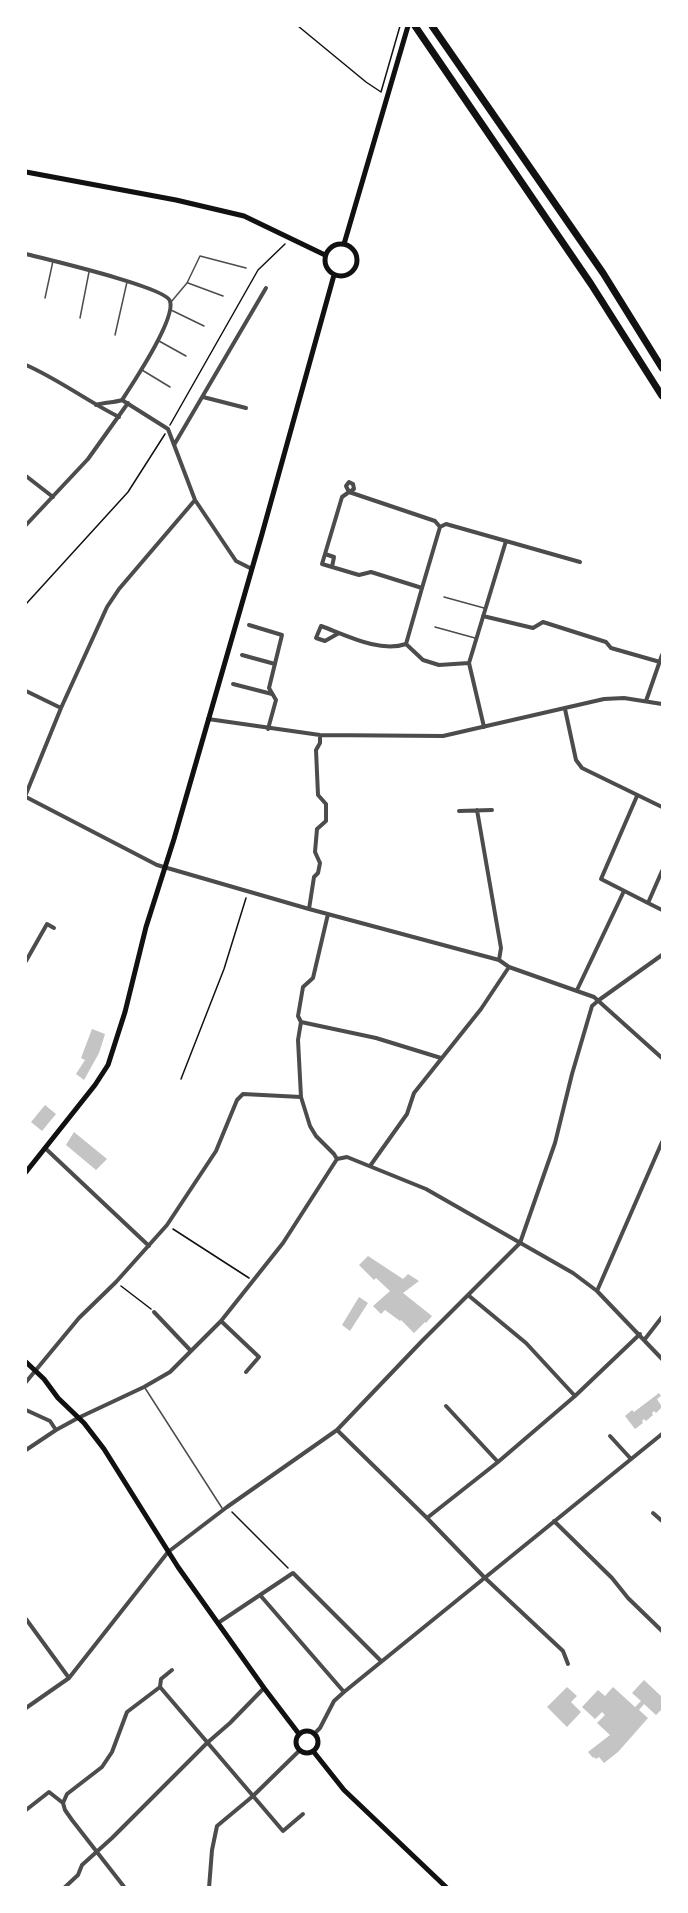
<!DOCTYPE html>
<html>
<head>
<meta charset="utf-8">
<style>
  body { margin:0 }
  #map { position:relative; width:688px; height:1913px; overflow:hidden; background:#fff; font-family:"Space Grotesk",sans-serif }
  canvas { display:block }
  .frame { position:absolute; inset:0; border:27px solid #fff; pointer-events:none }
</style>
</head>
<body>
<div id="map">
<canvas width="688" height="1913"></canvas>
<div class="frame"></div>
</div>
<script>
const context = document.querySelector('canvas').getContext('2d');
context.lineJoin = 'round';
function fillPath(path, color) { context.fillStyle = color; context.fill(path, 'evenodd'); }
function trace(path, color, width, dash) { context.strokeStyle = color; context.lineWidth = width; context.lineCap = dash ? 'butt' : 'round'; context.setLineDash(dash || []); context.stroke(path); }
fillPath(new Path2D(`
  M92,1029l13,5 -6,19 -15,27 -8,-6 9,-14 -4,-2z
  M45,1105l11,9 -14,17 -11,-9z
  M74,1132l33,27 -11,11 -30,-25z
  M368,1256l35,23 5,-5 11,7 -16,12 29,23 -6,7 -1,-1 -11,11 -13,-13 -1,1 -15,-11 -4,4 -8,-8 17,-15 -14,-13 -2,2 -15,-15z
  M359,1297l9,6 -18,28 -8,-6z
  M659,1393l2,3 -4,3 5,8 -6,6 -2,-2 -2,2 1,2 -7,6 -2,-2 -2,2 1,2 -8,6 -10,-13 7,-6 2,2z
  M644,1680l18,17v12l-6,6 -12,-11 -5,6 9,8 -30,34 -14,11 -5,-6 -3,2 -2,-2 -1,1 -5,-6 22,-17 -13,-12 8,-8 -3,-3 -7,7 -13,-12 16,-17 7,6 8,-9 22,20 6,-6 -9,-8z
  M567,1687l10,9 -6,6 10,10 -14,15 -20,-20z`), '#c4c4c4');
trace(new Path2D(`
  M298,26l68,56 15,10 19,-66
  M170,425l88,-155 27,-26
  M26,604l102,-112 37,-58
  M181,1079l43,-110 22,-71
  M173,1229l76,49
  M121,1286l30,23
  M232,1512l56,56`), '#111', 1.5);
trace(new Path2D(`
  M188,283l35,13
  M45,298l8,-37
  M171,302l16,-19 13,-27 46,12
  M171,310l33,16
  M80,318l9,-46
  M115,335l12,-53
  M159,341l27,15
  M142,370l28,17
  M444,597l40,11
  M435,627l40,11
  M145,1388l77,120`), '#4c4c4c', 1.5);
trace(new Path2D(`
  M26,254c19,5 140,33 144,47 6,18 -37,82 -48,99
  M26,365c32,14 61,36 93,52
  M203,397l43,11
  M96,405c9,-3 17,-2 26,-5l46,29 27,71 41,61 16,8
  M174,445l92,-157
  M26,476l27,21
  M349,482l4,2 1,5 -5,3 -3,-6z
  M26,525l62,-66 40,-56
  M440,527l-5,-6 -86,-29 -7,5 -20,67 37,11 12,-3 51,16 -16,56 17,16 16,5 30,-2
  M440,527l6,-3 60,17 -37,122 15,64
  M506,541l74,21
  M325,554l9,3 -2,10
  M422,588l18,-61
  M483,616l50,12 10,-6 63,20 5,6 49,14
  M249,625l33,10 -13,53 7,12 -8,29
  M339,633l-14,8 -9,-3 5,-12c25,9 58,27 85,18
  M242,655l33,9
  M233,684l39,10
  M26,691l35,17
  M646,701l16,-46
  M565,709l11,51 6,8 80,39
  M208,719l112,16 123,1 161,-37 20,-1 38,6
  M26,794l35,-86 46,-101 12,-18 76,-89
  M637,796l-36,83 47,24 14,-32
  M26,797l131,68 152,44 190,51 10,7 85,30 68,61
  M477,810l24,138 -2,12
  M459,811l33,-1
  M648,903l14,7
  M309,909l5,-32 4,-4 2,-10 -5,-11 2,-23 9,-8v-17l-8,-9 -2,-45 4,-7v-8
  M26,961l21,-37 7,4
  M577,990l47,-99
  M301,1022l75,16 65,20
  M45,1148l104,98
  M337,1159l10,-2 79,32 147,84 24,18 65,68
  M370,1166l37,-52 7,-21 67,-84 28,-42
  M597,1291l65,-149
  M468,1295l58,48 49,53
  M154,1312l37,39
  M221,1321l38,36 -13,15
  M645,1339l17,-22
  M26,1382l53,-64 37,-36 51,-57 49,-74 21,-51 6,-6 58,3
  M446,1406l52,56
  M26,1410l24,11 6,9
  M337,1430l90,88 57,59 79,74 5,13
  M610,1436l21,23
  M26,1450l30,-20 22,-12 66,-31 26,-15 51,-51 62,-78 54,-84 -3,-5 -18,-18 -6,-10 -9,-29 -3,-57 3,-18 -3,-6 5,-29 10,-9 15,-64
  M653,1513l9,8
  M427,1518l71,-56 77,-66 65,-62
  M554,1521l58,57 16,20 34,33
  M260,1595l84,97
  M26,1619l43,59
  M218,1623l75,-50 88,88
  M160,1687l1,-8 11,-9
  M26,1708l43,-30 99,-126 59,-45 110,-77 85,-89 98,-98 35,-100 17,-69 20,-68 7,-6 63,-45
  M315,1733l5,-5 14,-27 10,-9 318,-258
  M63,1803l4,-9 35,-27 10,-15 15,-40 33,-25 123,144 20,-17
  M26,1810l23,-18 14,11 2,7 7,10 53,68
  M64,1888l14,-13 4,-10 30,-27 95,-95 23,-20 34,-35
  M209,1888l3,-38 5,-24 36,-30 47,-46`), '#4c4c4c', 4);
trace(new Path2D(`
  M26,172l150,28 68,16 81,39
  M325 260a16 16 0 1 1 32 0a16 16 0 1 1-32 0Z
  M344,244l64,-218
  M26,1172l69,-87 13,-20 17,-53 21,-85 28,-88 88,-305 72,-259
  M26,1362l18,17 14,19 26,25 20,26 74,118 86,121 35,46
  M296 1742a11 11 0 1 1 22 0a11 11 0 1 1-22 0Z
  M313,1751l31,39 103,98`), '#111', 5);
trace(new Path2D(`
  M415,26l176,258 71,112
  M432,26l171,247 59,95`), '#111', 7);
</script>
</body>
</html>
